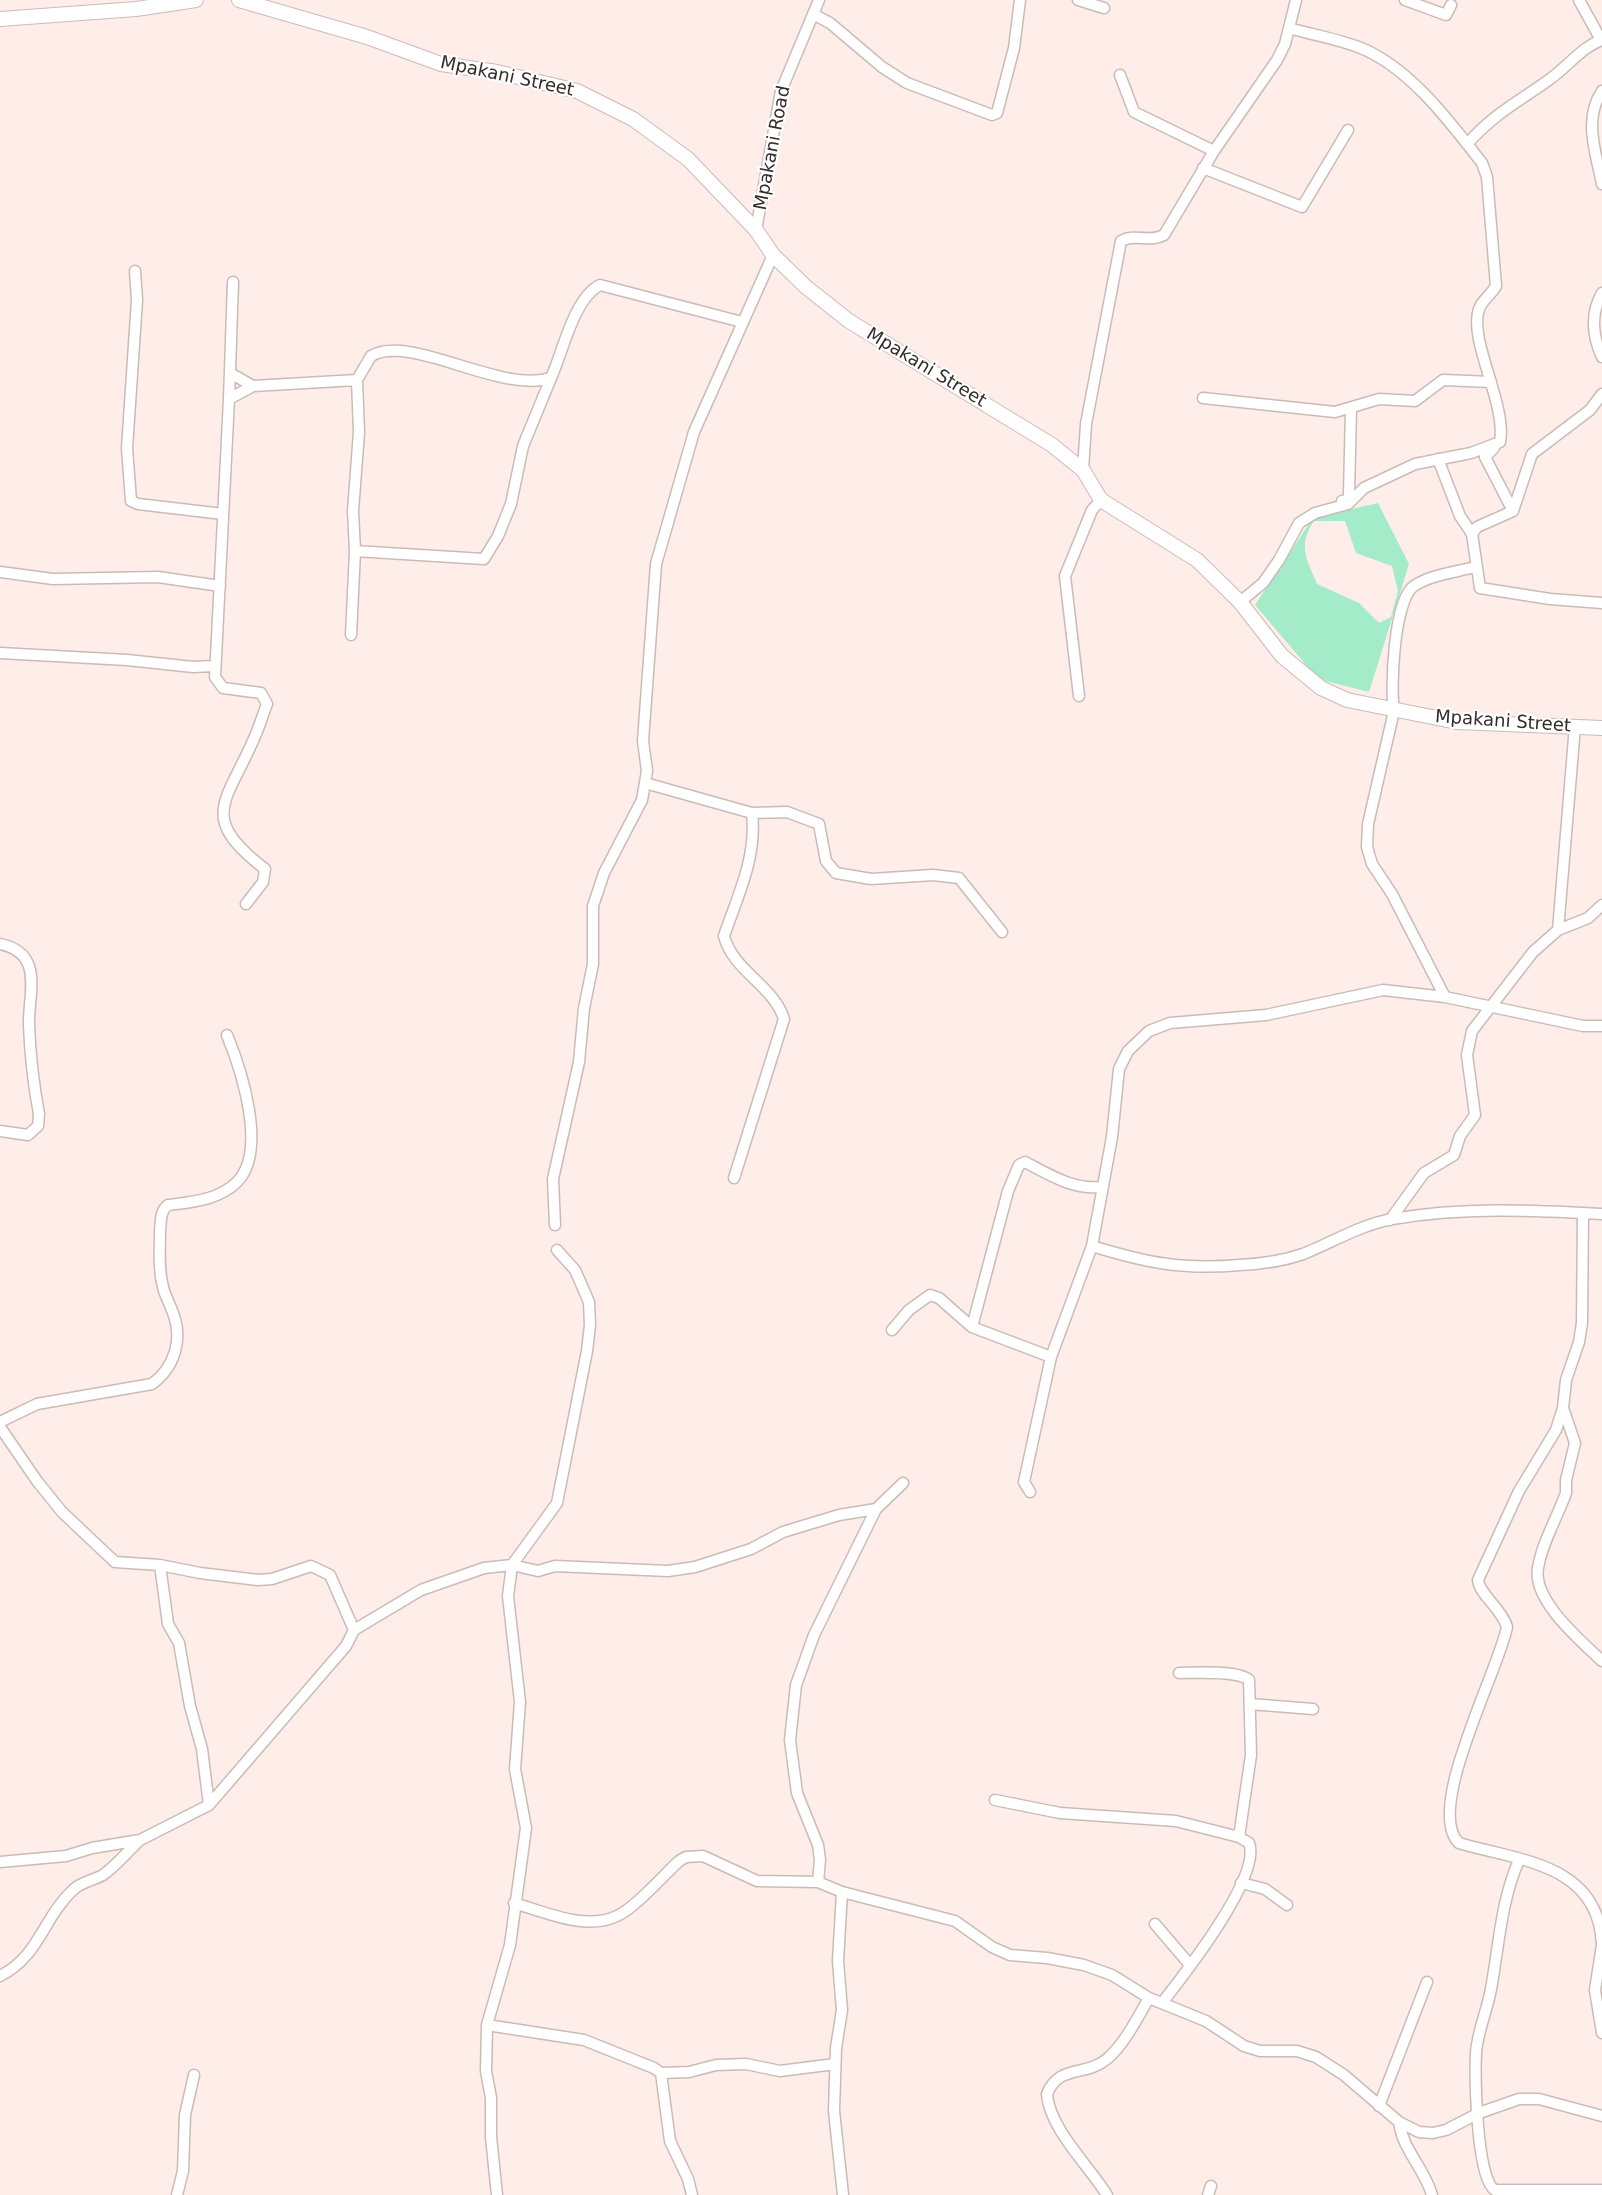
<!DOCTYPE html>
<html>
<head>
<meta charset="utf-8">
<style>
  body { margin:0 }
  canvas { display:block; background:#feede9 }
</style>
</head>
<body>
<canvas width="1602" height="2195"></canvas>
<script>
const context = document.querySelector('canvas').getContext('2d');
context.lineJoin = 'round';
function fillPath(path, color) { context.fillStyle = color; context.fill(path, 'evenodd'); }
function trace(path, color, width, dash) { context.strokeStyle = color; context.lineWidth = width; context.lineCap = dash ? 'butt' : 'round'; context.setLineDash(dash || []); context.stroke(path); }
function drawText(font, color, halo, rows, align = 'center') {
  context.font = font + ' "DejaVu Sans",sans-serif'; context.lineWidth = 4.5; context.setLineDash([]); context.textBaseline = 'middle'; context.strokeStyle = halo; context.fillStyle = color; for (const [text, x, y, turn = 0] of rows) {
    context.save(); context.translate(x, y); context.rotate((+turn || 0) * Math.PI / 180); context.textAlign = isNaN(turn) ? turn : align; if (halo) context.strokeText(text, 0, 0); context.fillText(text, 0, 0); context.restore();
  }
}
fillPath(new Path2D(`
  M1378,503l31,61 -40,128 -51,-13 -63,-74 58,-87zM1314,521h31l11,32 36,13 6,25 -7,26 -12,6 -20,-20 -42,-19c-10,-25 -20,-38 -3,-63z`), '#a4ebc9');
const minor = new Path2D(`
  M1078,0l26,8
  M1405,0l41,15 5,-10
  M1579,0l22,40
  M813,14l17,9 52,44 25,16 85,32 5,-2 17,-65 6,-48
  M1120,75l14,37 80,39
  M1602,91c-19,28 -6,62 0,93
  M1467,144c29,-32 50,-41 83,-65 17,-12 33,-33 52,-39
  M1203,168l99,39 46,-77
  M756,230l25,-139 38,-91
  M135,271l2,29 -10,148 4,53 7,3 85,10
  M1602,293c-12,21 -10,42 0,64
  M230,373l23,13
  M1203,398l132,14 44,-13 36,2 28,-21 48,2
  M229,399l4,-117
  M1494,448l-9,9 28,54 -36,16 -5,7 8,54 70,11 52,4
  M1438,459l22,57 12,18
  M1083,470l3,-46 35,-183c13,-8 29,2 43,-6l50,-84 63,-91 8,-16 11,-44
  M1342,501l6,-1 1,-6 2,-86
  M1513,511l19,-57 58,-44 12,-16
  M355,551l129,8 14,-23 13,-32 12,-58 28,-68
  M0,572l53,7 105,-2 62,9
  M1240,602l23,-19 16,-23 20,-37 16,-10 33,-9 16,-16 51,-24 56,-11 29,-11c7,-38 -32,-102 -21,-133 3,-9 12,-14 17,-23l-9,-109 -5,-14c-32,-41 -72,-95 -121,-115 -23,-9 -48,-13 -72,-20
  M351,635l4,-84 -2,-40 6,-79 -2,-52 14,-24c40,-23 128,38 180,22 12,-27 23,-80 49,-93l142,37
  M0,653l127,7 66,7 22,-1
  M1079,696l-14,-120 27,-66 9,-10
  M645,783l107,30c5,44 -14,82 -28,123 9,35 49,49 60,83l-50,159
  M752,813l35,-1 32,12 7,37 10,12 35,6 62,-4 26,3 43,54
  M246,904l17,-22 2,-13c-66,-51 -40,-65 -13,-126 6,-12 10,-26 15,-39l-6,-11 -38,-5 -8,-11 14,-278 24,-13 104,-6
  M1558,930l17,-204
  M0,944c45,9 28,50 29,81 1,28 5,62 10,89l-1,12 -10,9 -28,-4
  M1445,997l-53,-103 -20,-30 -5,-17 1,-23 26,-113c-4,-23 0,-112 20,-125 16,-11 42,-14 61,-19
  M1583,1213l-1,110 -3,19 -13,38 -3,28 12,35 -9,37v13c-9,25 -24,50 -28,75 -6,32 43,73 64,93
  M1390,1220l34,-47 30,-18 6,-19 15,-21 -8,-60 5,-24 61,-79 25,-22 30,-12 14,-13
  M555,1225l-2,-46 26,-117 5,-54 9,-44v-58l11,-33 38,-73 5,-29 -4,-30 13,-177 38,-132 79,-177
  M1092,1246c55,17 91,24 148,19 21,-1 43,-4 63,-11 30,-12 57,-29 89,-35 70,-12 139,-9 210,-5
  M972,1327l36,-136 11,-26 6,-3c25,13 48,28 76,25
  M892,1330l17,-20 21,-15 9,3 33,29 79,30
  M1563,1408l-7,22 -37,61 -41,89c1,14 24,29 29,47 -8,43 -83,183 -48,216 60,18 139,20 143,101
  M0,1422l37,-18 115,-20c23,-17 31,-45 21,-71 -3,-9 -8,-17 -10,-26 -5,-19 -3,-37 -3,-56 1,-10 0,-20 8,-26 24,-3 51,-5 69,-23 31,-31 4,-113 -10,-147
  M0,1427l37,54 25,31 53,50 45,3 40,8 58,7 14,-1 39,-13 19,9 24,55
  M1030,1492l-6,-10 27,-125 41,-111 20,-109 7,-68 9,-18 21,-20 21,-8 96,-8 117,-25 62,7 138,29h19
  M160,1565l8,59 11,19 11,63 12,43 7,56
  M1179,1673c15,0 59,-3 70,7l2,75 -12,82
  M1250,1704l63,5
  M995,1800l65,13 116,8 63,16 10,6c13,33 -66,133 -87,160
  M1519,1860c-18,41 -20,85 -28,129 -4,22 -13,41 -15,63 -1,22 0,128 19,138h107
  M0,1862l66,-6 26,-8 48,-8 69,-35 137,-159 8,-16 67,-40 63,-22 28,-3 26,6 17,-5 113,5 27,-4 56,-18 32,-17 56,-17 37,-6
  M818,1882l2,-22 -2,-15 -21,-52 -7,-53 6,-55 18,-50 62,-126 27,-26
  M1241,1883l24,6 22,16
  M842,1892l-4,69 4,49 -6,38 -2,63 9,84
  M514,1903c31,9 72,28 103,13 18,-8 46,-40 62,-55l7,-4 17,-1 54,25 61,1 24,10 113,29 37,26 18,8 37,3 37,7 28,10 37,23 57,23 38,25 16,5h37l19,6 28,18 55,47 20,10 14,1 13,-3 33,-17 40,-14h20l63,17
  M1155,1924l35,41
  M1602,1945l-7,45 7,43
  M0,1976c40,-20 43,-59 74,-87 8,-7 20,-9 29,-14 13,-9 25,-24 37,-35
  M487,2025l97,15 70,28 7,5 28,-1 27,-7 30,-1 34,7 55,-7
  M661,2073l9,68 18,38 4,16
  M1379,2106l48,-124
  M1399,2122c4,29 25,45 33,73
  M177,2195l6,-24 2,-56 9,-40
  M497,2195l-6,-58v-39l-5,-27 1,-46 23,-80 16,-117 -11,-59 5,-67 -12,-106 4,-31 45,-62 30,-152 3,-26 -1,-23 -14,-32 -18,-20
  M1107,2195c-17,-28 -58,-67 -60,-101 12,-30 38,-17 60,-35 19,-17 29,-39 42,-61
  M1208,2195l3,-9`);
const tertiary = new Path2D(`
  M239,0l128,37 74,27 56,8 80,19 56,28 55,40 68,71 17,25 33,32 43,34 203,124 31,25 18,30 96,60 43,42 42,54 39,32 26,12 110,22 145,6
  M0,19l136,-10 60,-9`);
trace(minor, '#cbbbb7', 13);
trace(tertiary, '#cbbbb7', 16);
trace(minor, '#fff', 10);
trace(tertiary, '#fff', 14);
drawText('18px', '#322c2b', '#fff', [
  ["Mpakani Street",507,77,12],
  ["Mpakani Road",773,148,-79],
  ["Mpakani Street",926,368,31],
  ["Mpakani Street",1503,722,4]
]);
</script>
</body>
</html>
